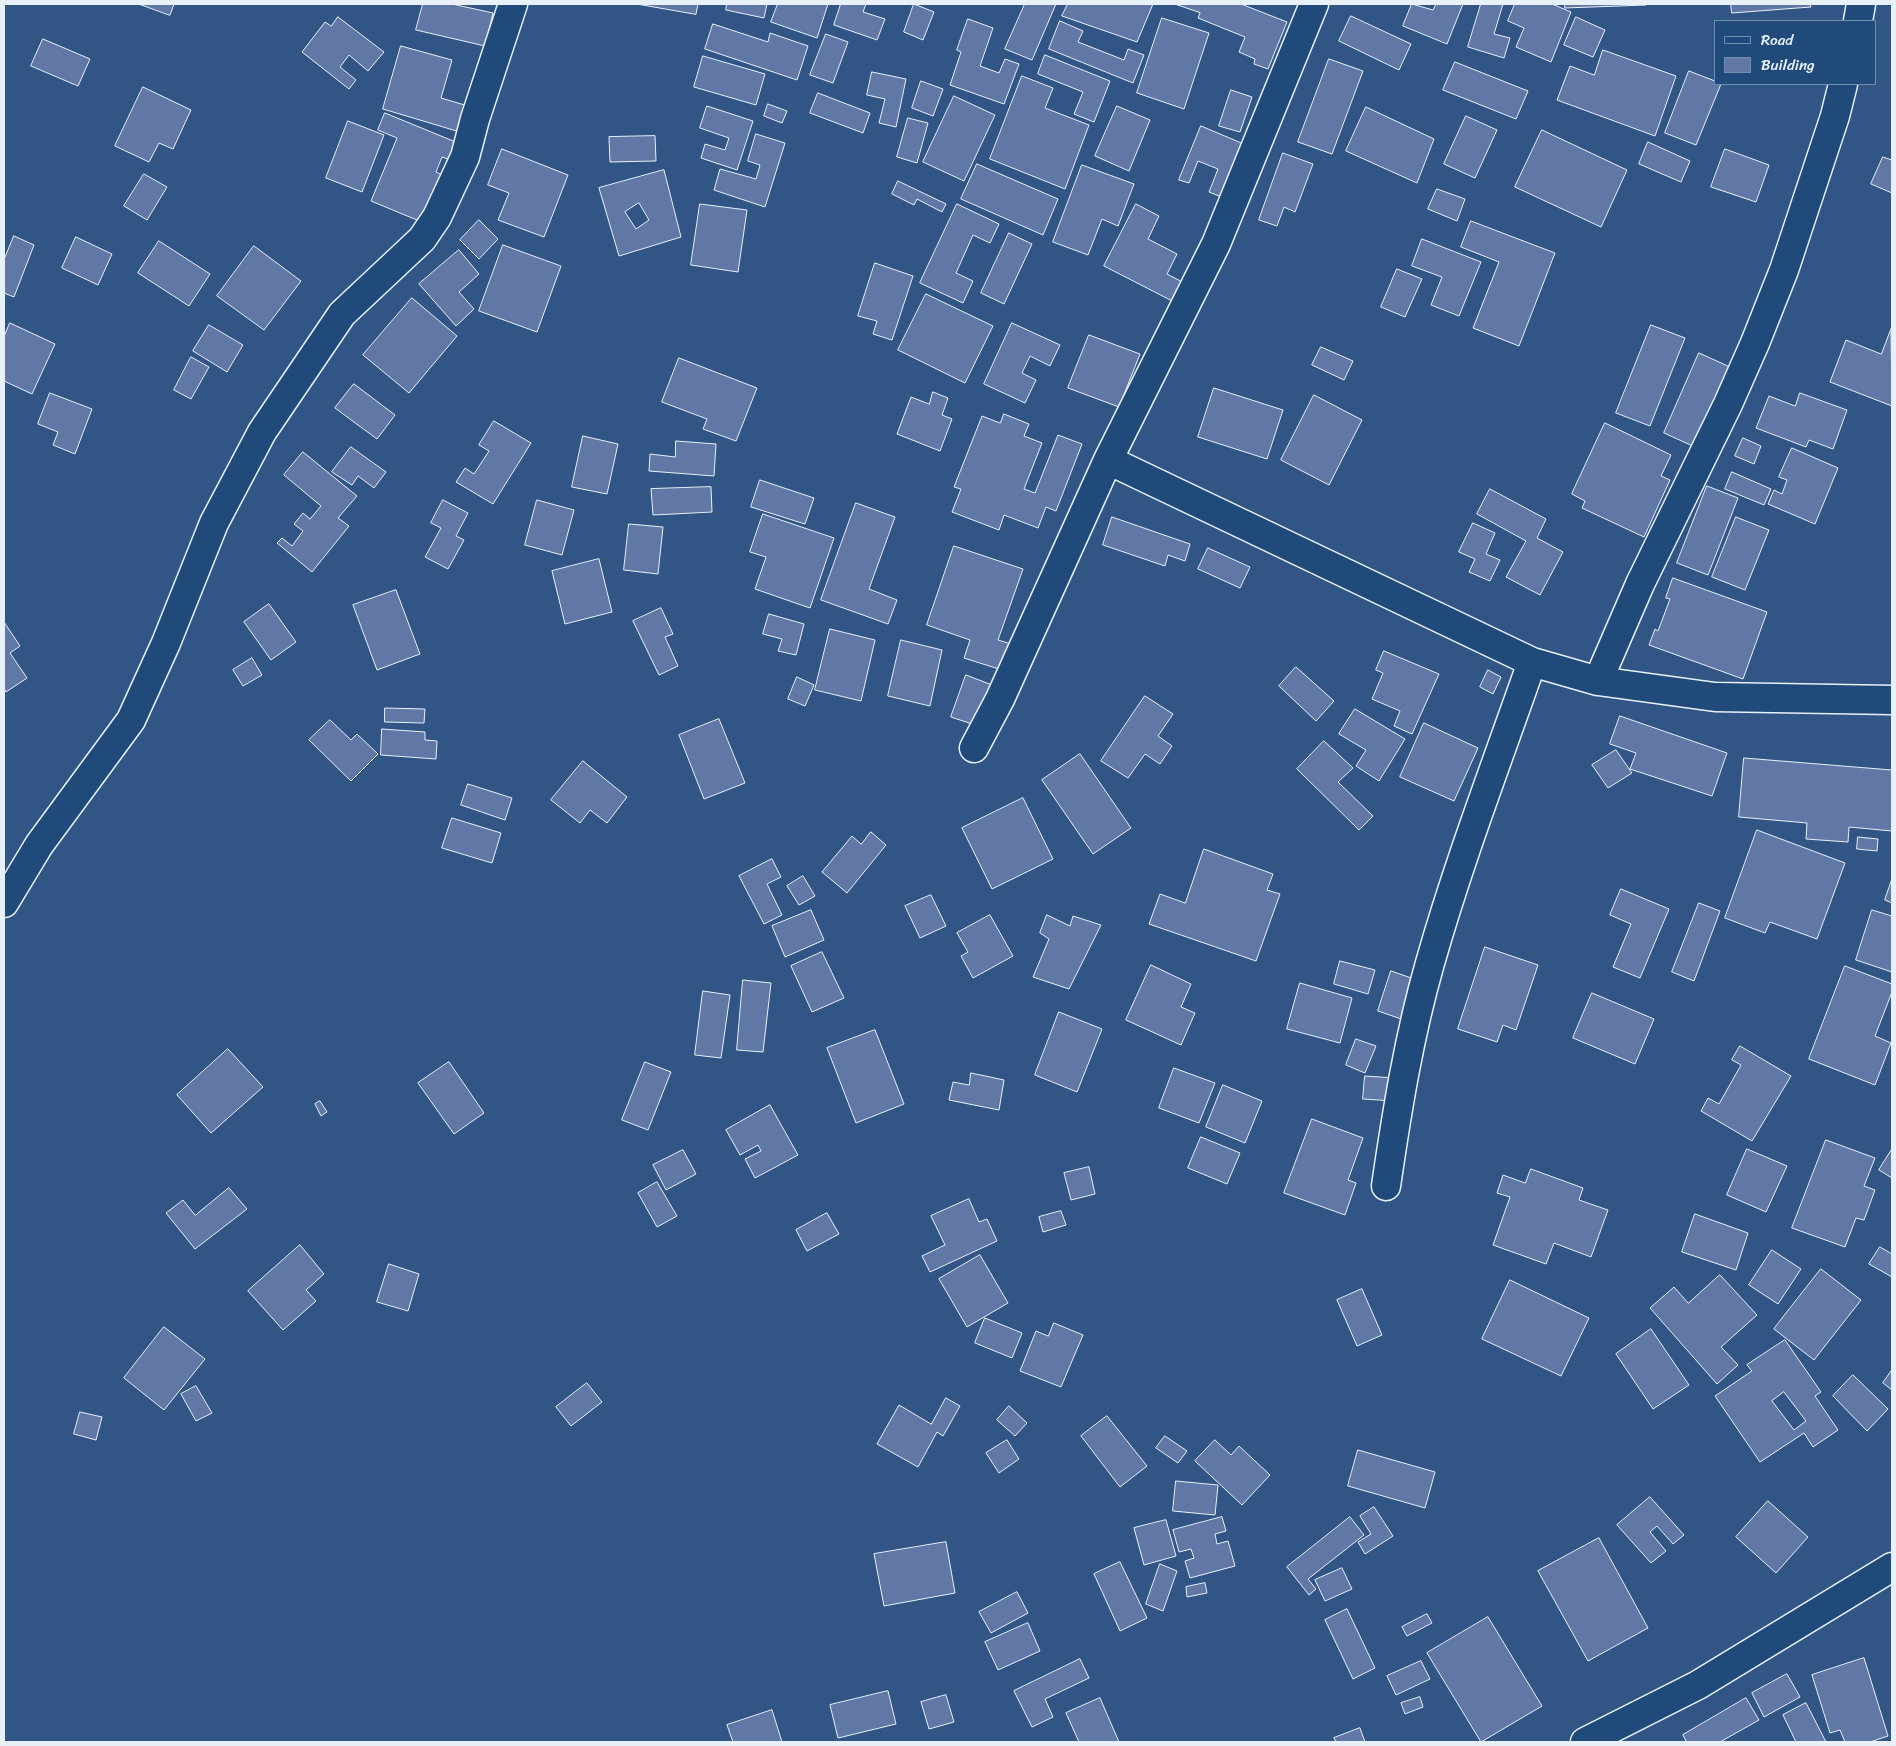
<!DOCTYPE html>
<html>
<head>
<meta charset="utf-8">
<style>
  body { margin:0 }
  #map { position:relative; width:1896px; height:1746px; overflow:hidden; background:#315686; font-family:Sriracha,sans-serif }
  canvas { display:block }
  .frame { position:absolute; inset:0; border:5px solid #e8f1f8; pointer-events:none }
  .legend { position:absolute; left:1714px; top:20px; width:162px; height:65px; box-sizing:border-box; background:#1f4a7a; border:1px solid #6f8dac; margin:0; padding:6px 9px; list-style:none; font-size:15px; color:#e8f1f8 }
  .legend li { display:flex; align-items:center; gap:10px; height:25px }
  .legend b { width:25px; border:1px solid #6f8dac }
</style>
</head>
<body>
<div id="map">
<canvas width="1896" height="1746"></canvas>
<div class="frame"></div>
<ul class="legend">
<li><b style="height:6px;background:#1f4a7a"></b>Road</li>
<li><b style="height:14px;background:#6177a6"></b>Building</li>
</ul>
</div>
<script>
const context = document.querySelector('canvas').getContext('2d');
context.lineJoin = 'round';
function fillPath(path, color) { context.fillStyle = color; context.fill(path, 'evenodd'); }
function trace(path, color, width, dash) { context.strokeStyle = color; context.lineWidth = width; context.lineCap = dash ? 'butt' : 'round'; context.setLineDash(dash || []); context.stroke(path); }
const building = new Path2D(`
  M139,4h35l-4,11z
  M423,4h29l41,9 -8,33 -69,-16z
  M637,4h61l-2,10z
  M727,4h40l-3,14 -38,-8z
  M778,4h50l-11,34 -46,-16z
  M841,4h25l-3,8 22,7 -8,21 -43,-15z
  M914,4l20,8 -11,28 -19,-8z
  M1025,4h31l-24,56 -27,-11z
  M1068,4h85l-16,38 -75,-26z
  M1175,4h66l46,18 -19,47 -14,-5 1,-5 -16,-7 6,-15 -47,-19 2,-5z
  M1412,4l21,6 3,-6h27l-16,40 -44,-18z
  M1481,4h22l-9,30 16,4 -6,20 -36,-11z
  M1515,4h37l19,8 -20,50 -35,-15 8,-19 -16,-7z
  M1565,4h81v1l-81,3z
  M1731,4h79l1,3 -79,6z
  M1351,16l60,28 -12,26 -60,-29z
  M338,17l46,35 -16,19 -19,-16 -9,12 16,13 -7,9 -47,-37 23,-30 6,4z
  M1576,17l29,13 -12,27 -29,-12z
  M1162,18l47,15 -25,76 -47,-16z
  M968,19l25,9 -13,38 19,7 6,-14 14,5 -15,40 -54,-19 11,-33 -4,-2z
  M1060,21l23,10 -5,11 46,18 4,-11 16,6 -11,28 -84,-34z
  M713,24l55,18 2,-9 38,13 -11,34 -92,-31z
  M826,34l22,8 -15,41 -23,-8z
  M43,39l47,20 -12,27 -47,-20z
  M401,46l51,14 -11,38 27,8 -8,26 -77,-23z
  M1603,50l73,26 -21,60 -98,-36 13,-34 24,9z
  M1045,55l65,26 -16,41 -20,-8 9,-22 -45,-18z
  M703,56l62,18 -9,31 -62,-18z
  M1329,59l34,12 -31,83 -34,-12z
  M1455,62l73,29 -12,28 -73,-29z
  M1689,71l26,10v3h6l-25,61 -31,-12z
  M872,72l34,7 -10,48 -17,-4 6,-24 -18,-4z
  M1022,76l31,12 -8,20 44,17 -24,64 -75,-30z
  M921,81l22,8 -10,27 -21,-8z
  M143,87l48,23 -18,39 -14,-6 -10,19 -34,-16z
  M1231,90l21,7 -12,35 -21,-6z
  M818,93l52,20 -7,20 -53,-20z
  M954,96l41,19 -31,66 -41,-19z
  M768,104l19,7 -5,12 -18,-7z
  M707,106l46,15 -16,49 -36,-12 4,-14 20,6 4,-12 -29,-10z
  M1117,106l33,14 -21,51 -34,-15z
  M1366,107l68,32 -17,44 -71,-32z
  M385,113l73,30 -7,17 -9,-3 -6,15 12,6 -19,47 -58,-24 26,-63 -19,-8z
  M1466,116l31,14 -22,48 -31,-14z
  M908,118l20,5 -11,40 -20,-6z
  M348,121l36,14 -22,57 -36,-14z
  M1201,126l45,19 -22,53 -15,-6 9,-23 -20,-8 -9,22 -10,-3z
  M1542,130l85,40 -26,57 -86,-40z
  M756,134l29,9 -20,64 -51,-17 6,-21 36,10 4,-14 -12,-4z
  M655,136l1,25 -46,1 -1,-25z
  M1648,142l42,19 -9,21 -42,-18z
  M502,149l66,26 -24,62 -46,-17 11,-27 -21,-8z
  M1725,149l44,16 -13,37 -45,-15z
  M1283,153l30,11 -18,48 -11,-5 -7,19 -18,-6z
  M1883,157l9,3v33l-21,-9z
  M977,164l81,35 -15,36 -82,-36z
  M1082,165l52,19 -16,42 -16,-7 -14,36 -35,-13z
  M664,170l17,67 -62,19 -20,-68zM639,203l10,17 -13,9 -11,-17z
  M144,174l23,13 -20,33 -23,-14z
  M898,181l48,23 -4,8 -25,-13 -3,6 -22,-11z
  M1437,189l28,10 -8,22 -29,-12z
  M700,204l47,6 -9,62 -47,-7z
  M957,204l42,20 -9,19 -17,-8 -17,38 17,8 -10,22 -43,-20z
  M1136,204l23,12 -11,23 29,15 -10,20 25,13 -10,19 -78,-40z
  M479,220l19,19 -19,20 -19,-19z
  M1471,221l84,32 -36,93 -46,-18 26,-66 -38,-15z
  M1009,233l23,11 -28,60 -23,-11z
  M14,236l20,9 -20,52 -10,-4v-33z
  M76,237l36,17 -14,31 -36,-17z
  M1422,239l59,23 -22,54 -28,-11 11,-28 -30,-11z
  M159,241l51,33 -21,32 -51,-33z
  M503,245l58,21 -24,66 -58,-21z
  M254,246l47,35 -37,49 -47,-34z
  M459,250l20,24 -20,18 15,17 -18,17 -37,-42z
  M875,263l38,13 -21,64 -19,-6 4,-13 -19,-5z
  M1397,269l25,10 -17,38 -24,-10z
  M926,294l67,32 -28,57 -67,-33z
  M412,298l45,38 -48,57 -46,-38z
  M10,323l45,21 -23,50 -28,-13v-44z
  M1012,323l48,22 -10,21 -20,-10 -8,17 14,7 -11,23 -41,-19z
  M209,325l34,20 -16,27 -34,-21z
  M1651,325l34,13 -35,88 -34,-13z
  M1891,329l1,77 -62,-24 16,-42 35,14z
  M1089,335l51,19 -21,53 -51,-19z
  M1321,347l32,14 -9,19 -32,-15z
  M1699,353l31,14 -35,80 -31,-14z
  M191,357l18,10 -18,32 -17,-9z
  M679,358l78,30 -21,53 -33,-12 4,-10 -45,-17z
  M354,384l41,31 -18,24 -42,-31z
  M1214,388l69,22 -16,49 -69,-22z
  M933,392l15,6 -6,17 10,4 -12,32 -43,-17 14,-37 18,7z
  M50,393l42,16 -17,45 -22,-9 5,-13 -20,-8z
  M1800,393l47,17 -14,39 -24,-9 -3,7 -50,-19 13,-32 26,10z
  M1314,395l48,25 -33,65 -48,-25z
  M1004,414l25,10 -5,12 18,7 -18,46 11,4 23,-58 24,9 -26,67 -10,-4 -8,21 -34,-13 -5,15 -47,-18 9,-23 -7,-2 28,-71 18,7z
  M494,421l37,22 -38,61 -37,-22 9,-14 9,6 15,-23 -10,-6z
  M1605,423l66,32 -10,21 9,4 -26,57 -62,-29 3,-7 -13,-7z
  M583,436l35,8 -11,50 -35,-7z
  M1743,438l18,8 -7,18 -19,-8z
  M676,441l40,3 -2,32 -65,-5 1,-17 25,3z
  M351,447l35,25 -12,16 -16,-12 -6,9 -20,-13z
  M1792,448l46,20 -23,56 -47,-20 6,-14 8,4 5,-14 -8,-3z
  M303,452l54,44 -19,22 11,8 -37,46 -35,-29 5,-5 10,8 11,-15 -9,-7 9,-11 7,6 11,-13 -37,-31z
  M1732,472l39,17 -7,16 -39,-16z
  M760,480l54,18 -9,26 -54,-17z
  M1707,486l31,12 -30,77 -31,-12z
  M711,487l1,25 -59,3 -2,-26z
  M1490,489l56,30 -9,19 26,14 -23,43 -34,-18 20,-36 -49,-27z
  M443,500l25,13 -12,23 8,4 -16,29 -23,-12 16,-29 -10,-5z
  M537,500l37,10 -12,45 -37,-10z
  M856,503l39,14 -26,72 28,11 -9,24 -67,-24z
  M763,514l71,24 -24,70 -55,-19 11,-32 -16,-5z
  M1112,517l78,27 -5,17 -17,-6 -3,11 -62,-21z
  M1736,517l33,13 -24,60 -33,-13z
  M1473,523l22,10 -9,21 14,6 -10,21 -21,-9 6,-13 -16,-7z
  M629,524l34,3 -5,47 -34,-4z
  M954,546l69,23 -25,71 13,4 -9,26 -38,-12 6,-18 -43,-15z
  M1208,548l42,19 -10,21 -42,-19z
  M599,559l13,53 -47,12 -13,-53z
  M1673,578l94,34 -24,67 -94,-34 6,-16 3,2 12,-32 -4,-1z
  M396,590l24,64 -43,16 -24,-65z
  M269,604l27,38 -25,18 -27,-38z
  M661,608l12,26 -8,3 13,29 -19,9 -26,-54z
  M769,614l35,10 -8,31 -18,-4 4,-12 -19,-5z
  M4,622l16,24 -10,7 17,25 -21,14 -2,-4z
  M830,629l45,11 -14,61 -46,-11z
  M901,640l41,10 -12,56 -42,-10z
  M1384,651l55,23 -27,60 -18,-8 6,-15 -28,-12 11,-26 -7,-3z
  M252,658l10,17 -19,11 -10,-16z
  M1296,667l38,34 -18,20 -37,-35z
  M1488,670l13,7 -8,17 -13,-7z
  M966,675l26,10 -14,41 -27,-9z
  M797,677l17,8 -9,21 -17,-7z
  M1145,696l28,18 -15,22 14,10 -12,18 -15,-10 -17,24 -27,-17z
  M385,708l40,1 -1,14 -39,-1z
  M1355,709l50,30 -26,42 -23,-15 10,-16 -27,-16z
  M1620,716l107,37 -15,43 -82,-27 6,-16 -26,-9z
  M719,719l26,64 -41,16 -25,-64z
  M330,720l21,20 6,-6 21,20 -27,27 -42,-41z
  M1424,723l54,25 -24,53 -54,-24z
  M382,729l43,3v8l12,1 -1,18 -55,-4z
  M1324,741l29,27 -15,14 35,34 -14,14 -62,-61z
  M1616,750l16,23 -24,15 -16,-23z
  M1080,754l51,74 -38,26 -51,-74z
  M1744,758l148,12v61l-43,-4 -1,15 -42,-3 1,-16 -68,-6z
  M583,761l44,36 -20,26 -17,-13 -10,13 -29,-23z
  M468,784l44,14 -7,22 -44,-15z
  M1023,798l30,61 -61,30 -30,-61z
  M452,818l49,15 -9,30 -50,-15z
  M1757,830l88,33 -28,76 -47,-17 -5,11 -40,-15z
  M871,832l15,13 -39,48 -25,-21 30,-36 9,8z
  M1858,837l20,2 -1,12 -20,-2z
  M1204,849l69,25 -6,16 13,4 -24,67 -107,-37 11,-30 25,9z
  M772,859l9,18 -14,7 15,31 -18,9 -25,-48z
  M803,876l12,20 -16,9 -12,-19z
  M1892,879v24l-7,-3z
  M1621,889l48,20 -29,69 -27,-11 18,-43 -21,-9z
  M931,895l15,31 -26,12 -15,-32z
  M1699,903l21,8 -26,70 -22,-9z
  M811,910l13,30 -39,17 -13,-31z
  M1872,910l20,6v56l-36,-12z
  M990,915l23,41 -40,22 -12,-22 7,-4 -11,-19z
  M1047,915l23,11 3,-10 28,9 -32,64 -36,-12 16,-38 -9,-6z
  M1485,947l53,18 -22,65 -13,-5 -6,17 -39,-13z
  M822,952l22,46 -32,14 -21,-46z
  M1340,961l35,9 -7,24 -34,-10z
  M1151,965l40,19 -10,23 14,6 -14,32 -55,-25z
  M1845,966l47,18v8l-17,44 16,7 -16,42 -66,-26z
  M1391,971l29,10 -13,40 -29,-10z
  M743,980l28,3 -8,69 -26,-2z
  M1300,983l52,15 -12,45 -53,-14z
  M703,991l27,4 -9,63 -26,-3z
  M1592,993l62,26 -19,45 -62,-26z
  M1059,1012l43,17 -25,63 -42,-17z
  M875,1030l29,74 -48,19 -29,-75z
  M1356,1039l20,7 -11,27 -19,-8z
  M1740,1046l51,30 -39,65 -51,-30 7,-13 11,6 22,-39 -9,-5z
  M228,1049l35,38 -52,46 -34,-38z
  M449,1062l35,51 -30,21 -36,-51z
  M645,1062l26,10 -23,58 -26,-10z
  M1174,1068l41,15 -16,40 -40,-15z
  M971,1073l33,7 -5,30 -50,-10 4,-18 16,3z
  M1365,1076l30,2 -1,23 -31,-2z
  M1223,1085l39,16 -17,42 -39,-16z
  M320,1101l7,11 -6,4 -6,-12z
  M770,1105l28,50 -43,23 -10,-19 16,-8 -3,-6 -18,10 -14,-25z
  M1312,1119l51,19 -15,42 8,3 -11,32 -61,-22z
  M1201,1137l39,16 -13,31 -39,-16z
  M1826,1140l49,18 -11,28 11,4 -11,30 -8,-2 -11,29 -53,-19z
  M1747,1149l40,17 -21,46 -39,-17z
  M1892,1149v29l-13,-8z
  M683,1150l13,24 -30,16 -13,-25z
  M1089,1167l6,27 -24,6 -7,-27z
  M1531,1169l52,19 -4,12 29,10 -17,47 -37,-14 -8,21 -53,-19 17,-48 -13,-4 6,-18 22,8z
  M657,1182l20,34 -20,11 -19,-34z
  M229,1188l18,21 -52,40 -29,-36 17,-13 12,15z
  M969,1199l10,23 8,-3 10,22 -67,31 -8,-16 23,-11 -14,-29z
  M1061,1211l5,14 -23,7 -4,-15z
  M827,1213l12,21 -32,17 -11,-21z
  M1695,1214l53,19 -12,37 -54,-18z
  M300,1245l24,29 -18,16 10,11 -33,29 -35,-39z
  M1880,1247l12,7v23l-23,-13z
  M1772,1250l29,19 -23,35 -29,-19z
  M980,1255l28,48 -41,24 -28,-48z
  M389,1264l30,10 -11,37 -31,-9z
  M1821,1269l40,31 -47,60 -40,-31z
  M1720,1275l37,40 -36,32 17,18 -21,19 -67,-76 24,-21 14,16z
  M1510,1280l79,38 -28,58 -79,-37z
  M1362,1289l20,46 -25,11 -20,-46z
  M985,1318l37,15 -10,25 -37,-15z
  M1054,1323l29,12 -22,52 -41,-16 16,-40 12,5z
  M164,1327l41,32 -41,51 -40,-32z
  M1651,1329l38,56 -36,24 -37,-55z
  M1785,1340l36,52 -6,4 23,34 -25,17 -9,-14 -44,29 -45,-66 37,-25 -5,-6zM1784,1392l22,29 -12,9 -22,-29z
  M1892,1370v20l-9,-7z
  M1853,1375l35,34 -21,22 -34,-35z
  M587,1383l15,19 -31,24 -15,-19z
  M196,1386l16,27 -16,8 -15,-27z
  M946,1398l14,8 -17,30 -6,-4 -19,35 -41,-23 22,-39 32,19z
  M1009,1406l18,17 -12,13 -18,-16z
  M80,1412l22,5 -6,23 -22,-6z
  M1107,1416l40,50 -27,21 -39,-51z
  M1165,1436l22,15 -9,12 -22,-15z
  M1007,1440l12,19 -20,14 -13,-20z
  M1215,1440l16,15 8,-9 31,29 -28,30 -47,-44z
  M1358,1450l77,22 -10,36 -77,-22z
  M1176,1481l42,4 -3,30 -42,-4z
  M1650,1497l34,38 -11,9 -16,-18 -7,6 16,19 -15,12 -34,-38z
  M1768,1501l40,36 -32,36 -40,-36z
  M1374,1507l19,29 -28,18 -7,-12 13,-8 -11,-18z
  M1222,1517l4,14 -11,3 2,10 11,-3 7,25 -45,12 -5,-17 9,-3 -3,-9 -12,3 -6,-22z
  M1350,1517l14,18 -56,44 8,10 -7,6 -22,-28z
  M1166,1520l10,36 -32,9 -10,-37z
  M1599,1538l49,90 -60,33 -50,-90z
  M946,1542l9,51 -71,13 -10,-52z
  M1120,1562l27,56 -27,13 -26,-57z
  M1160,1564l17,7 -14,40 -17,-7z
  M1342,1568l10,21 -27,12 -10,-21z
  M1205,1583l2,10 -20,4 -1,-10z
  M1017,1592l11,21 -37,20 -12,-21z
  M1347,1609l28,59 -22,11 -28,-59z
  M1427,1614l5,9 -25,13 -5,-9z
  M1488,1617l54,89 -61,36 -54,-89z
  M1028,1623l12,28 -42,19 -13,-28z
  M1864,1658l24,78 -18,6h-25l-5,-12 -10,3 -18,-58z
  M1080,1659l9,19 -44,21 8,18 -21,10 -18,-36z
  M1421,1661l9,18 -34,16 -9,-19z
  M1787,1674l13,23 -36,20 -12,-24z
  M888,1691l8,33 -58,14 -8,-33z
  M946,1695l8,27 -25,7 -8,-27z
  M1420,1697l3,10 -18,7 -4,-11z
  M1100,1698l19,44h-40l-13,-29z
  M1746,1698l13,22 -39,22h-37l3,-1 -3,-6z
  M1806,1703l20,39h-30l-13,-27z
  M772,1710l10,32h-49l-6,-17z
  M1360,1728l5,14h-29l-2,-4z`);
fillPath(building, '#6177a6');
trace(building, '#e8f1f8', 1);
const minor = new Path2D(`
  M1858,21l3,-17
  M1108,460l424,202 66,19 117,16 177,3
  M1598,681l42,-97 88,-180 27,-61 29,-73 51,-154 8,-32
  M974,748l26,-49 108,-239 108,-216 98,-240
  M4,903l35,-58 92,-125 35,-77 48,-120 48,-91 80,-118 80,-75 15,-22 28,-60 10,-38 38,-115
  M1386,1186c11,-75 23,-150 44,-223 29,-102 67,-201 102,-301
  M1585,1742l113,-57 194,-118`);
trace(minor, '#e8f1f8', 31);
trace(minor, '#1f4a7a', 28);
</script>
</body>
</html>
